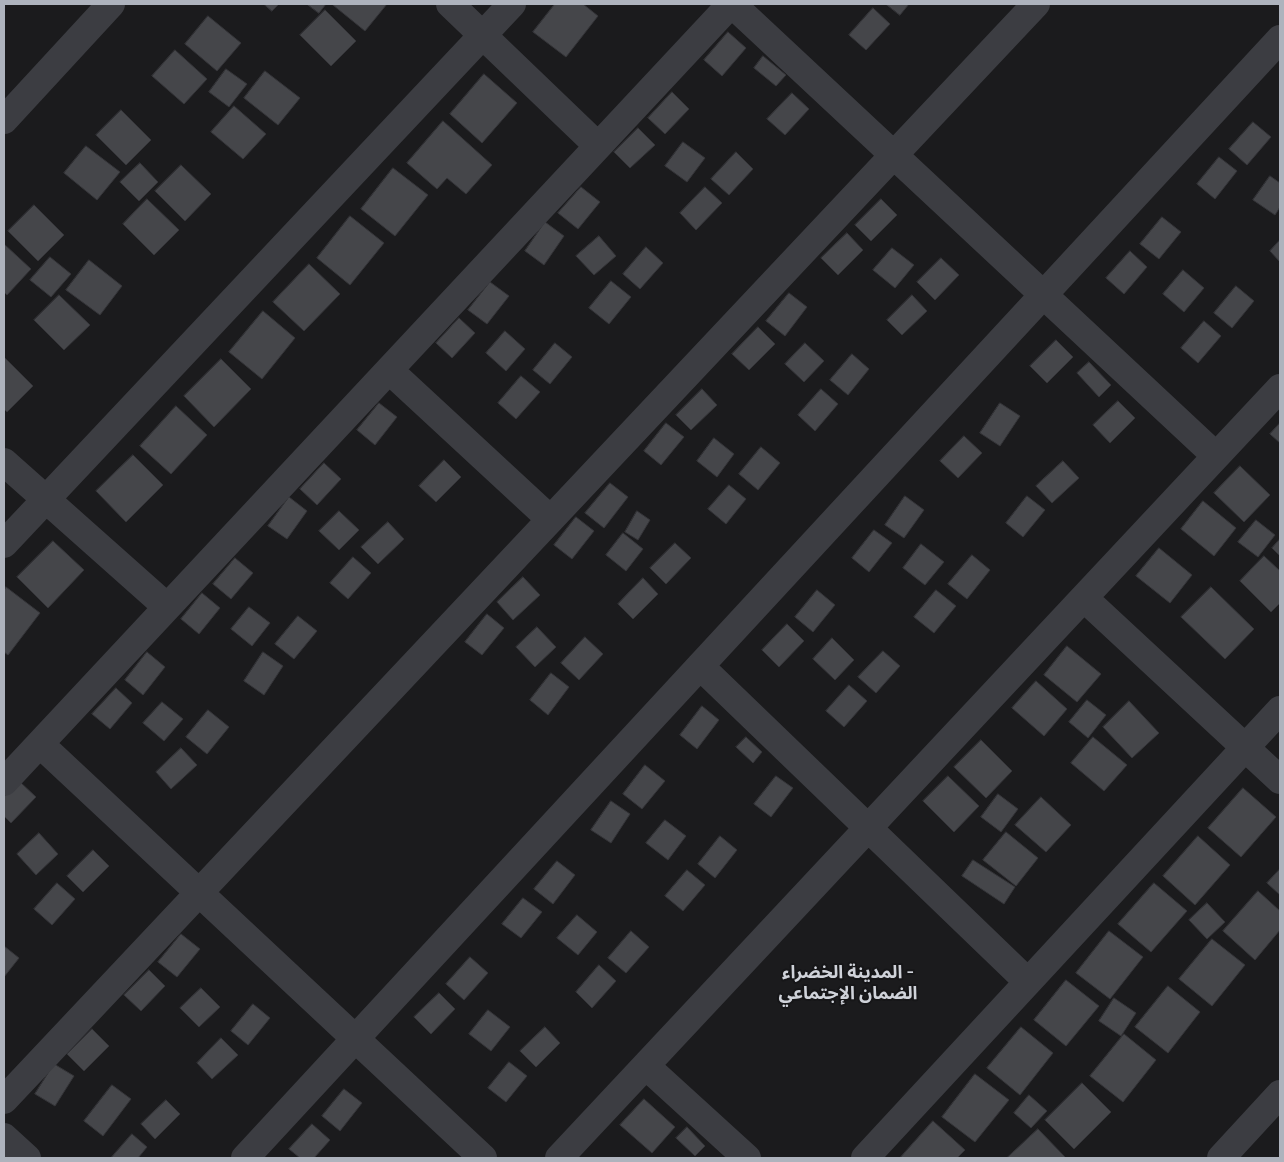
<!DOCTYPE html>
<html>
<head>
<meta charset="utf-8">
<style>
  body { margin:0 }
  #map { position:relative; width:1284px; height:1162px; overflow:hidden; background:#1b1b1d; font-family:Cabin,sans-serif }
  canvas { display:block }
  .frame { position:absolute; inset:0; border:5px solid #aeb3bd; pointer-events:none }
</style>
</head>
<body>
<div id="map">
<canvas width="1284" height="1162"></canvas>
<div class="frame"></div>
</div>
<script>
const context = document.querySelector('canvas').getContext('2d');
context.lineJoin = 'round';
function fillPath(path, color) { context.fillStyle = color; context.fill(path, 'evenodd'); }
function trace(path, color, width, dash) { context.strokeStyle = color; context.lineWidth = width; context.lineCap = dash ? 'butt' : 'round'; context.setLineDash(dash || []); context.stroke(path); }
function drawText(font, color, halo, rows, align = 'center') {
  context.font = font + ' Cabin,"Noto Sans Arabic",sans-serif'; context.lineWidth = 4; context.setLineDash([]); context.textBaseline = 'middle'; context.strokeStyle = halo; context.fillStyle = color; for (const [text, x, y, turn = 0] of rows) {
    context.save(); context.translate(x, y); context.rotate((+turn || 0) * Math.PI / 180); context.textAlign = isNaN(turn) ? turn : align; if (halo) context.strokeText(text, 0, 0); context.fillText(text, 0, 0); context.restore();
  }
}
const building = new Path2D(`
  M264,4h15l-7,7z
  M307,4h19l-7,9z
  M334,4h53l-22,27 -32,-26z
  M555,4h28l15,12 -32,41 -33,-25z
  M886,4h23l-9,11z
  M873,8l17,16 -24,26 -17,-15z
  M325,10l31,31 -25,25 -31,-31z
  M208,16l33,27 -24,28 -32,-27z
  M728,32l18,16 -24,28 -18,-16z
  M175,50l32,29 -23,25 -32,-28z
  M763,56l23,19 -10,11 -22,-18z
  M226,69l21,15 -18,23 -20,-15z
  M265,71l35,27 -22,27 -34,-27z
  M484,74l33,29 -35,40 -32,-29z
  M672,92l17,17 -24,25 -17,-16z
  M792,93l17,16 -24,26 -18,-16z
  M234,106l32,28 -23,25 -32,-27z
  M121,110l30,30 -25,25 -30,-30z
  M443,121l49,44 -26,29 -19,-16 -10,11 -30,-26z
  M1253,122l18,15 -24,28 -18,-16z
  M638,128l17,17 -25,23 -16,-16z
  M683,142l22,16 -18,24 -22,-16z
  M86,146l34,26 -23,28 -33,-27z
  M736,152l17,17 -24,26 -18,-16z
  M1219,157l18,14 -22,28 -18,-15z
  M140,163l18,19 -19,19 -19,-19z
  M181,165l30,29 -26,27 -30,-30z
  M393,168l35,27 -33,41 -34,-27z
  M1270,176l10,7v24l-5,8 -22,-15z
  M581,187l19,15 -22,27 -20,-16z
  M705,187l17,16 -26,27 -16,-17z
  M147,199l32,31 -25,25 -31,-31z
  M881,199l16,16 -26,26 -16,-16z
  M34,205l30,30 -26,26 -30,-30z
  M350,216l34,27 -34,42 -33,-27z
  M1162,217l19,15 -22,27 -19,-15z
  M545,222l19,14 -20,29 -19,-14z
  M847,233l16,17 -25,25 -17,-17z
  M599,236l17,20 -22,19 -18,-19z
  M1280,240v22l-10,-11z
  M4,244l27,25 -24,26 -3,-3z
  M646,247l17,16 -23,26 -17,-15z
  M892,248l22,17 -19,23 -22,-18z
  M1130,251l17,16 -23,27 -18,-16z
  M50,257l21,17 -20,23 -21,-17z
  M941,258l18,17 -24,25 -18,-18z
  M89,260l33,26 -22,29 -34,-25z
  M309,264l31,30 -36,37 -31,-29z
  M1183,270l21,18 -20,24 -21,-18z
  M611,281l20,16 -22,27 -20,-16z
  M490,282l19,14 -22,28 -19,-14z
  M1236,286l18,15 -22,27 -18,-15z
  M789,293l18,14 -22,29 -19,-15z
  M59,295l31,30 -26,25 -30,-30z
  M912,295l15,16 -25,24 -15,-15z
  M263,311l32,27 -33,41 -33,-27z
  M459,318l16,15 -23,25 -16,-15z
  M1204,321l17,15 -23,27 -17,-15z
  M758,327l17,17 -26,26 -17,-16z
  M505,331l20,18 -19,22 -20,-18z
  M1056,340l17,17 -26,26 -17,-17z
  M555,343l17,14 -22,27 -17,-14z
  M805,343l19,18 -20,21 -19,-18z
  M852,354l17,15 -21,26 -18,-15z
  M4,357l29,29 -26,26 -3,-3z
  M221,359l30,30 -37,38 -30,-31z
  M1089,362l22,23 -12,12 -22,-24z
  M521,376l19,16 -24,27 -18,-16z
  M702,389l15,16 -26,25 -15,-15z
  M821,389l17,15 -23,27 -17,-16z
  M1118,401l17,17 -25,25 -17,-18z
  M379,403l18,14 -22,28 -18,-15z
  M1000,403l20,13 -20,30 -20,-13z
  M176,406l31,29 -36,39 -31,-28z
  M666,423l18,14 -23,28 -17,-14z
  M1280,423v20l-10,-9z
  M964,436l18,17 -24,25 -18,-17z
  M714,438l20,16 -17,23 -20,-16z
  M761,447l19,16 -22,27 -19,-16z
  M133,455l30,30 -37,37 -30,-31z
  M444,460l17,17 -25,25 -17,-16z
  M1063,461l16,17 -27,25 -16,-17z
  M324,463l17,16 -24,26 -17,-16z
  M1240,466l30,29 -26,27 -30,-29z
  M610,483l18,14 -24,31 -19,-15z
  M729,485l17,14 -20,25 -18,-15z
  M905,496l19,14 -20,28 -19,-13z
  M1027,496l18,14 -22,27 -17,-14z
  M289,497l18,14 -20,28 -19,-13z
  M1203,501l33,27 -22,28 -33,-27z
  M339,511l20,19 -20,20 -20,-19z
  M637,511l13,9 -12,20 -13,-8z
  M576,517l18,14 -22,28 -18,-14z
  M1256,520l19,15 -17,22 -20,-15z
  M388,522l16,17 -26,25 -17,-17z
  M874,530l18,13 -23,29 -17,-14z
  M623,533l20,16 -17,22 -20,-16z
  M1280,539v17l-8,-8z
  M53,541l31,29 -36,38 -31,-31z
  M675,543l16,15 -25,26 -16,-16z
  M921,544l23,18 -19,23 -22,-17z
  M1159,548l33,27 -22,28 -34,-27z
  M972,555l18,15 -23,29 -19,-15z
  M1264,556l16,15v32l-9,9 -31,-31z
  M353,557l18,16 -23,26 -18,-16z
  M235,558l18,15 -22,26 -18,-15z
  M523,577l17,18 -27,25 -16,-18z
  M643,578l15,16 -25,25 -15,-15z
  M6,587l34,26 -32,42 -4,-3v-61z
  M1211,587l43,42 -29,30 -44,-42z
  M817,590l18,15 -22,27 -18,-15z
  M936,590l20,16 -22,27 -20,-16z
  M202,593l18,15 -21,26 -18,-15z
  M249,607l21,16 -18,23 -21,-17z
  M487,614l17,14 -22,27 -17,-13z
  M298,616l19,15 -23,28 -19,-15z
  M787,624l17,17 -25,26 -17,-17z
  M537,627l19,20 -21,20 -19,-20z
  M585,637l18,17 -24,26 -18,-17z
  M832,638l22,22 -19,20 -22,-21z
  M1067,646l34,28 -24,28 -33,-27z
  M883,651l17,15 -24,27 -18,-16z
  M147,652l18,15 -22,28 -18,-15z
  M263,652l20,14 -19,29 -20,-14z
  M551,673l18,14 -21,28 -18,-15z
  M1036,681l31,28 -23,27 -32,-28z
  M849,685l18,16 -23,26 -18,-16z
  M116,688l16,15 -22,26 -18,-15z
  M1087,700l19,15 -18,23 -19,-16z
  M1129,701l30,32 -27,25 -29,-31z
  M162,702l21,17 -19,22 -21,-18z
  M702,706l17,14 -22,29 -17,-14z
  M208,710l21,17 -22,27 -21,-17z
  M746,737l16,15 -9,11 -17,-16z
  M1093,737l34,28 -23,26 -33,-28z
  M981,740l31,31 -26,27 -32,-31z
  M181,748l16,17 -26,24 -15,-17z
  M645,765l20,16 -23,28 -19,-15z
  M776,776l17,12 -22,29 -17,-13z
  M948,776l31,30 -25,26 -31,-31z
  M19,781l17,16 -25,26 -7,-7v-19z
  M1243,788l33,29 -35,40 -33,-29z
  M998,794l20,15 -17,23 -20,-15z
  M1041,797l30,28 -25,27 -31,-27z
  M611,801l19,13 -19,29 -20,-13z
  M665,820l21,16 -18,24 -22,-17z
  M1006,832l32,26 -22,28 -33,-26z
  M39,833l19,21 -22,21 -19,-21z
  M720,836l17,14 -22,28 -17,-14z
  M1198,836l32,29 -35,40 -32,-29z
  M93,850l16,16 -26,26 -16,-16z
  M973,860l42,27 -11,17 -42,-28z
  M557,861l18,14 -22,29 -19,-15z
  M1280,869v26l-13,-12z
  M687,870l18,15 -22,26 -18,-15z
  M57,883l18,16 -23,26 -18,-16z
  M1154,883l33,28 -36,41 -33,-28z
  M1258,891l22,20v19l-25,30 -32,-29z
  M523,898l19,14 -21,26 -19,-14z
  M1207,903l18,19 -18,17 -18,-19z
  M577,915l20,17 -19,23 -21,-17z
  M631,931l18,16 -23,26 -18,-15z
  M1109,931l34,26 -33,42 -34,-26z
  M181,934l19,15 -23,28 -19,-15z
  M1212,939l33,26 -33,41 -33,-27z
  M4,946l15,12 -15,19z
  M470,957l18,16 -24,27 -18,-16z
  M599,965l17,16 -24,27 -16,-16z
  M149,970l16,16 -24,25 -17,-16z
  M1066,980l33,26 -33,40 -32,-26z
  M1168,986l32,26 -32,41 -33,-26z
  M201,988l19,19 -21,20 -19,-19z
  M439,993l16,16 -24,25 -17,-17z
  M1114,998l22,15 -15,23 -22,-15z
  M253,1004l17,14 -22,27 -17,-14z
  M488,1010l22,17 -19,24 -22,-17z
  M545,1027l15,16 -24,24 -16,-16z
  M1021,1027l32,26 -33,42 -33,-27z
  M92,1029l17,17 -25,25 -17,-17z
  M1124,1034l32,26 -33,42 -33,-26z
  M221,1038l17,17 -26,24 -15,-16z
  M509,1062l18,14 -21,26 -18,-14z
  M54,1064l20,12 -19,30 -20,-12z
  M975,1074l34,26 -34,42 -33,-25z
  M1082,1083l29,29 -37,37 -29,-29z
  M112,1085l19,14 -28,37 -19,-15z
  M344,1089l18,14 -22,28 -18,-15z
  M1029,1095l18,16 -16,17 -17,-15z
  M644,1099l31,28 -23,26 -32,-28z
  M166,1100l14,14 -25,25 -14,-15z
  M933,1121l32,29 -8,8h-57z
  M312,1124l18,16 -16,18h-14l-11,-9z
  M687,1127l18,19 -10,10 -19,-18z
  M1038,1129l28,29h-59z
  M132,1134l15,13 -9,11h-27z`);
fillPath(building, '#45464a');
trace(building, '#353539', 1);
trace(new Path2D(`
  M450,4l148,142
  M732,4l484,452
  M4,120l107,-116
  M389,370l161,149
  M4,462l163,145
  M4,544l508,-540
  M1084,598l196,182
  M700,666l328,316
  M40,744l443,414
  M4,782l727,-778
  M646,1066l101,92
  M4,1100l1032,-1096
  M4,1137l23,21
  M245,1158l1035,-1119
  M559,1158l721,-770
  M865,1158l415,-448`), '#3c3d42', 28);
trace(new Path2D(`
  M1221,1158l59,-64`), '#3c3d42', 28);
drawText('bold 18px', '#cfd2d9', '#161618', [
  ["المدينة الخضراء -",848,973],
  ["الضمان الإجتماعي",848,994]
]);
</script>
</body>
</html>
